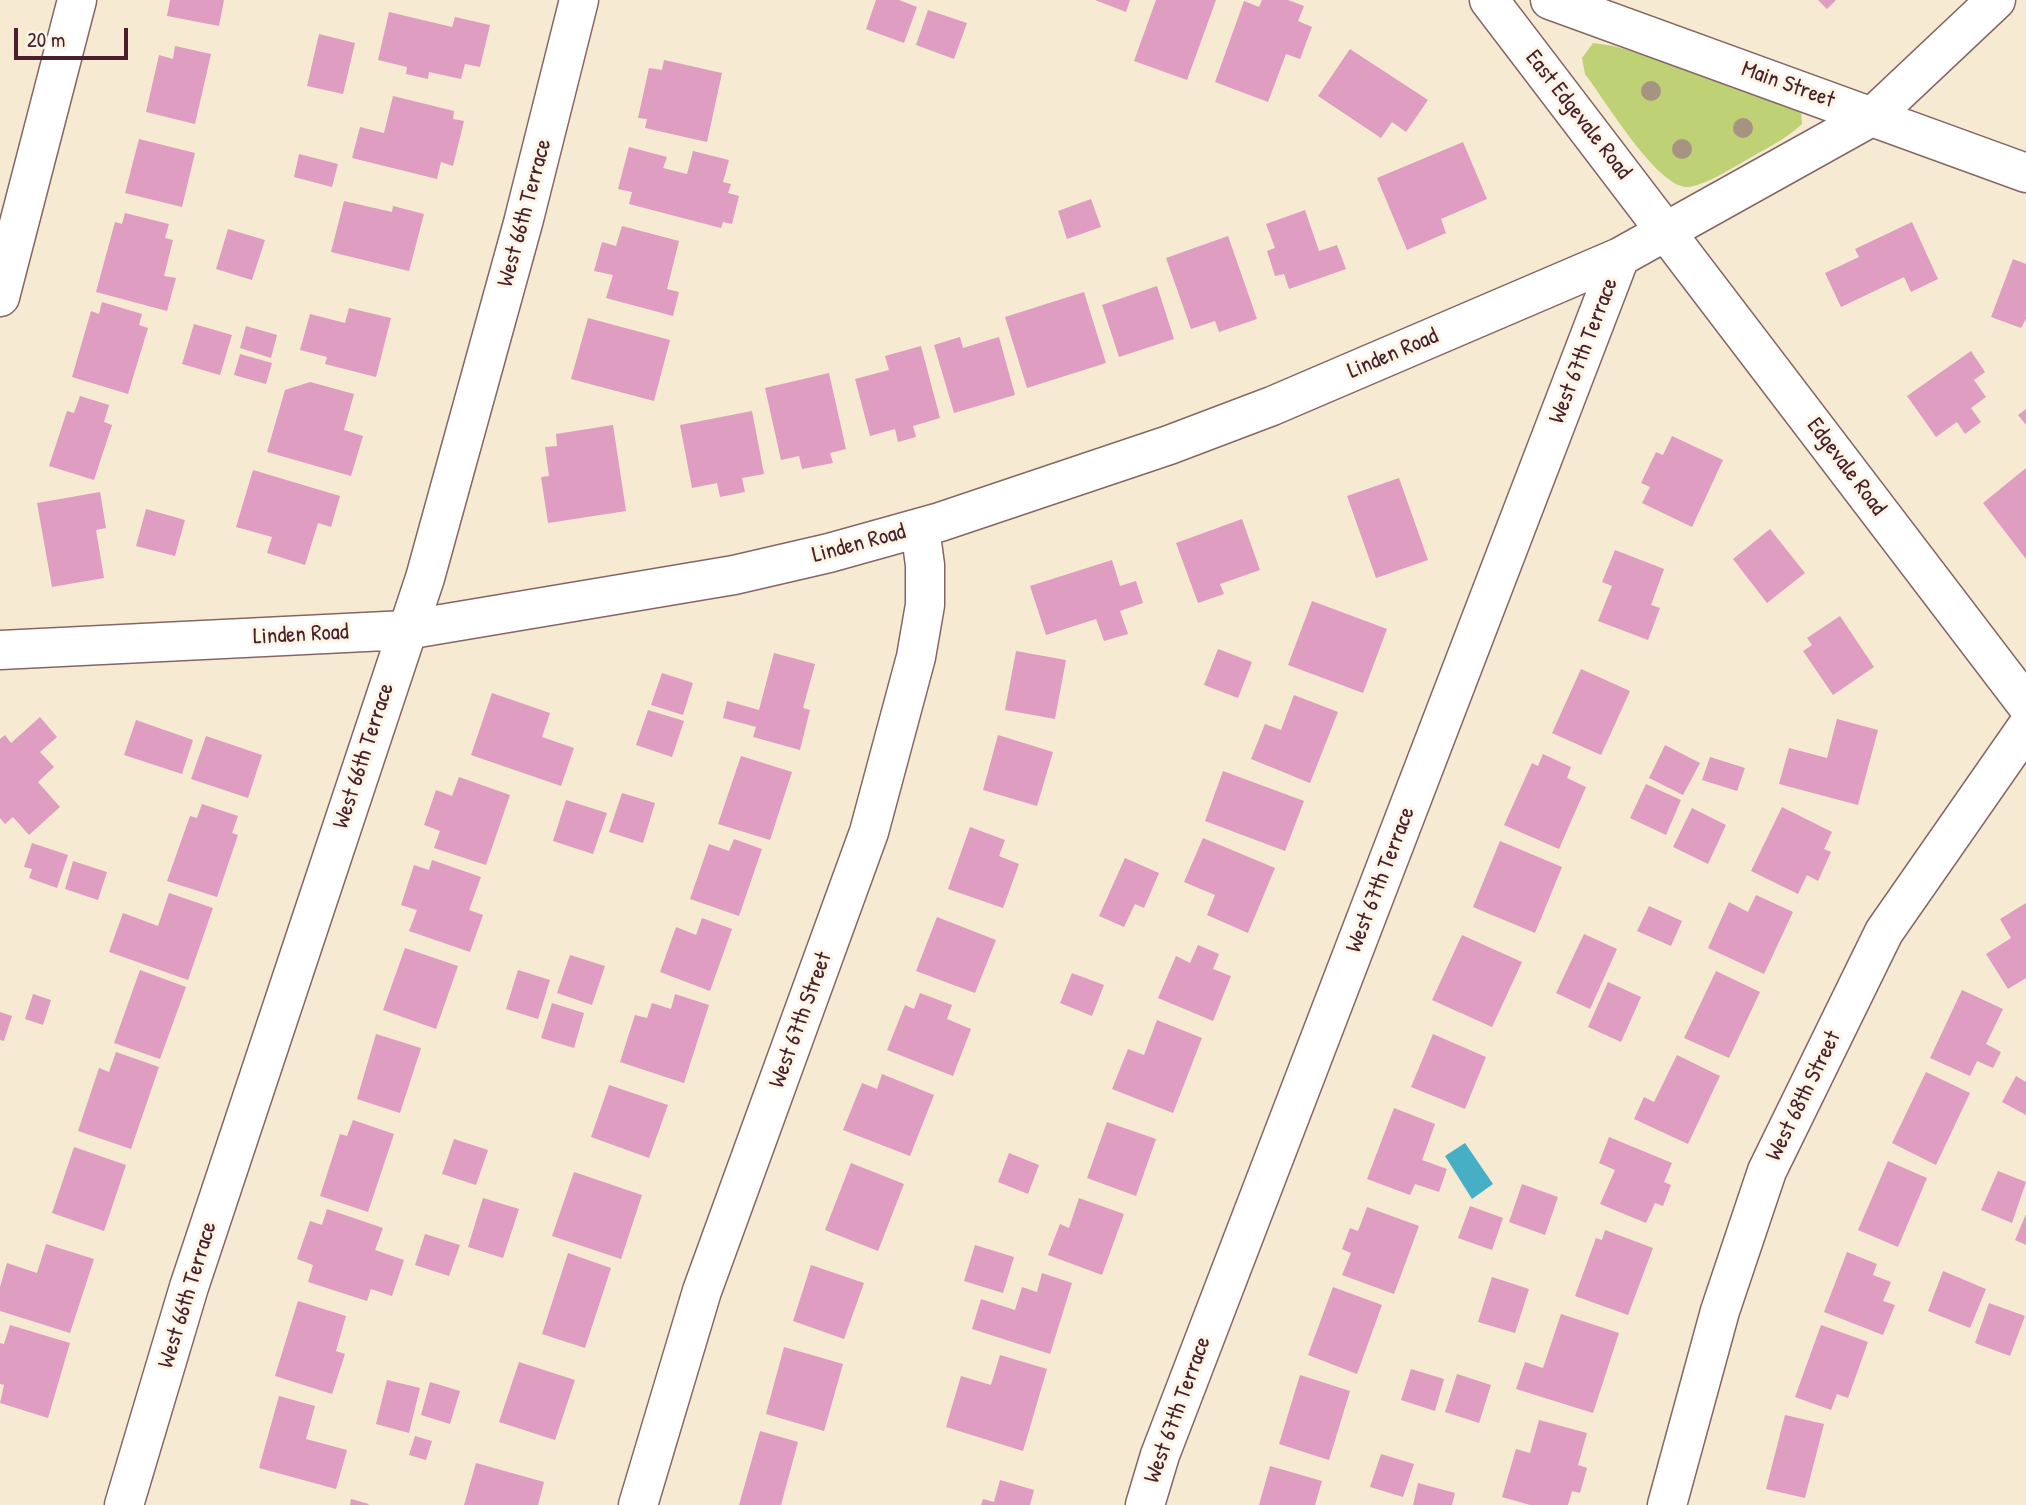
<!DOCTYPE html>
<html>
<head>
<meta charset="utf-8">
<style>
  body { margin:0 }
  #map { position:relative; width:2026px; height:1505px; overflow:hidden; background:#f6ead2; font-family:"Patrick Hand",sans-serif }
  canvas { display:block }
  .scale { position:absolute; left:14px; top:28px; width:114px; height:32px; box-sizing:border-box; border:4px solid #4a1f2b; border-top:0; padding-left:9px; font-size:21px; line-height:24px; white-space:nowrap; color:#4a1f2b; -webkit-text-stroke:5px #fcf5e5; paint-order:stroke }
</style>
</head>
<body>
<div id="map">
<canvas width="2026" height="1505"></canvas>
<div class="scale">20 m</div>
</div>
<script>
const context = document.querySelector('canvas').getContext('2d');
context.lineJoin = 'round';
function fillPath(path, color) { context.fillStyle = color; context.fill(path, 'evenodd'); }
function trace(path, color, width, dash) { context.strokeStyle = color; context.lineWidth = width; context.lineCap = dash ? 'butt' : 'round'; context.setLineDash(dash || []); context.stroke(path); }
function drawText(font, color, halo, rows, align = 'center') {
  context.font = font + ' "Patrick Hand",sans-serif'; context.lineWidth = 6; context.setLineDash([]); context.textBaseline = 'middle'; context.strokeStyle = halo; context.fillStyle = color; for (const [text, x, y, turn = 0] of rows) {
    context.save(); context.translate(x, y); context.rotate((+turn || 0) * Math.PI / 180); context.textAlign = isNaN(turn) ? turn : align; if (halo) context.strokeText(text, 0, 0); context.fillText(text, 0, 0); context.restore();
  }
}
fillPath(new Path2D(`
  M1593,43l21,3 176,55 11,9 1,14c-17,16 -39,26 -59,38 -16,9 -36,22 -54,25 -30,4 -86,-90 -104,-113l-3,-16z`), '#bed175');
fillPath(new Path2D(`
  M1465,1143l28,41 -21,15 -27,-43z`), '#46afc5');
fillPath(new Path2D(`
  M170,0h54l-5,26 -52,-10z
  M876,0h23l18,7 -13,36 -38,-14z
  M1095,0h35l-4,12z
  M1156,0h60l-29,80 -53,-19z
  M1262,0h26l16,6 -6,15 14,6 -12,32 -14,-5 -18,48 -53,-20 29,-81 15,6z
  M1818,0h18l-9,9z
  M928,10l39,13 -13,36 -38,-14z
  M389,12l63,15 3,-10 35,8 -10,42 -15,-3 -4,15 -32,-7 -1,7 -22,-5 1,-7 -29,-7z
  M319,34l36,9 -12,51 -36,-8z
  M175,46l36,8 -16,70 -49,-12 13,-57 14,4z
  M1350,49l78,51 -22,32 -14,-10 -11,16 -63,-42z
  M664,60l58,13 -15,69 -62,-14 2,-9 -9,-1 11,-50 13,2z
  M393,96l61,15 -1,8 11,2 -11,45 -12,-4 -4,17 -85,-21 8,-31 24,6z
  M139,139l56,14 -13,54 -57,-14z
  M1463,142l24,57 -46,20 5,14 -39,17 -30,-72z
  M629,147l38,10 -4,11 24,6 6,-23 36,9 -6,22 8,2 -3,9 11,3 -7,28 -9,-2 -2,6 -92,-24 3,-12 -14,-3z
  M299,154l39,10 -6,23 -38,-10z
  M1091,199l10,28 -34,12 -9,-28z
  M344,201l48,11 1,-6 31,8 -15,57 -78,-19z
  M1305,210l14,41 18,-6 9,24 -57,20 -5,-15 -9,2 -8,-25 8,-3 -9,-24z
  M125,213l44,11 -4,14 8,2 -9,36 12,2 -9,33 -71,-19 19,-70 7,2z
  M1912,222l26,57 -27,13 -7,-15 -63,30 -16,-34 34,-16 -4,-8z
  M622,226l57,15 -12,48 12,3 -6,24 -67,-18 7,-23 -19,-4 8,-29 14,4z
  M228,229l37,11 -13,40 -36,-11z
  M1228,236l29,83 -38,13 -4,-11 -24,8 -25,-71z
  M2013,259l13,5v55l-5,9 -30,-11z
  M1157,286l17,53 -55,18 -17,-52z
  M1084,292l22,71 -79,25 -22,-71z
  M102,302l40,12 -3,11 9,3 -20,66 -56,-17 19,-66 8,3z
  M349,308l42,10 -15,59 -51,-13 2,-7 -27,-7 10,-36 35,9z
  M588,318l82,22 -16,61 -83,-22z
  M194,324l38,11 -12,40 -38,-11z
  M246,326l31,9 -6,23 -31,-10z
  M960,337l3,11 36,-11 16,58 -61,18 -20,-68z
  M921,346l19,72 -27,8 3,11 -18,5 -3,-13 -25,7 -15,-57 34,-9 -4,-14z
  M1971,351l14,21 -11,8 12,17 -15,11 10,14 -16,12 -8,-12 -21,15 -29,-41z
  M240,354l32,9 -6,21 -32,-9z
  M829,373l17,76 -16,4 3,10 -31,6 -3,-13 -18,4 -16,-72z
  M310,382l44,12 -10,36 19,6 -12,40 -84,-24 18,-62z
  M80,396l29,9 -5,17 8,3 -18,55 -45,-14 18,-55 7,2z
  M2026,409v16l-8,-10z
  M752,411l12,63 -22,4 3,14 -25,5 -3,-14 -25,5 -12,-63z
  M613,425l13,86 -78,12 -7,-46 8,-1 -4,-29 12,-1 -1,-12z
  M1672,436l51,24 -31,67 -50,-24 8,-16 -9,-4 15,-31 7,3z
  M2026,468v91l-43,-56z
  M253,470l87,26 -9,31 -13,-4 -13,42 -38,-12 5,-16 -36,-10z
  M1399,478l29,82 -52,18 -29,-82z
  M100,492l6,36 -10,2 8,48 -52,9 -15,-84z
  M146,509l39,11 -10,36 -39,-10z
  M1242,519l18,51 -40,14 4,10 -26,9 -22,-60z
  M1770,529l35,44 -38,30 -34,-44z
  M1615,550l49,19 -13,36 9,3 -12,32 -50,-19 14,-35 -10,-4z
  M1112,560l8,26 16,-5 7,22 -23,8 8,23 -24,7 -8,-22 -50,16 -16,-49z
  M1312,601l75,28 -24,64 -75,-28z
  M1840,616l34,51 -41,28 -30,-44 9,-6 -5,-7z
  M1218,649l34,13 -14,36 -34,-13z
  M1016,651l50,9 -11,59 -50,-9z
  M774,653l41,11 -12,44 7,2 -10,40 -47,-13 3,-10 -33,-9 4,-17 32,9z
  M1581,669l49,22 -29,64 -49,-22z
  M662,673l31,10 -10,32 -32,-10z
  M492,693l58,20 -8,24 32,11 -13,38 -90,-31z
  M1294,695l44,17 -28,71 -59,-24 14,-35 16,6z
  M648,710l36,11 -12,36 -36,-12z
  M40,717l17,20 -17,15 14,15 -16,15 22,25 -31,28 -16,-18 -8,7 -5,-6v-79l5,-4 6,8z
  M1837,719l41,11 -20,75 -79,-21 10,-36 38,10z
  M136,720l57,20 -11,34 -58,-19z
  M998,735l55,17 -16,54 -54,-16z
  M206,736l56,19 -14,43 -57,-19z
  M1665,745l35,18 -17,32 -34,-17z
  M1543,754l28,13 -4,11 19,9 -27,62 -55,-24 28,-62 6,3z
  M741,756l51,16 -22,68 -52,-16z
  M1710,757l35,11 -8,23 -35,-11z
  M1223,771l81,30 -19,50 -80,-30z
  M459,777l51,18 -24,70 -52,-17 6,-17 -16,-6 12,-35 16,6z
  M1646,784l35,16 -15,35 -36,-17z
  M622,793l33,10 -12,40 -34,-11z
  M566,800l41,13 -14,41 -40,-13z
  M202,804l36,12 -6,17 6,2 -21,62 -50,-16 23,-65 7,2z
  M1782,807l50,25 -8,17 7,3 -13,29 -11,-6 -9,19 -47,-23z
  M1692,808l34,17 -18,39 -35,-17z
  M970,827l35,13 -6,16 20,8 -16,44 -55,-19z
  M1203,838l72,30 -27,65 -41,-18 8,-20 -31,-13z
  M734,839l28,10 -23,67 -49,-17 19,-55 20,7z
  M1500,841l62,26 -27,66 -62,-26z
  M32,843l36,12 -11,33 -28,-10 3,-9 -8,-2z
  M1125,858l34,15 -15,35 -9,-4 -11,23 -25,-11z
  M432,860l49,17 -12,33 14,5 -13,37 -61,-21 8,-21 -16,-5 13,-40 15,5z
  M73,861l34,11 -9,28 -33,-11z
  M169,893l44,15 -25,72 -79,-28 14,-39 35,13z
  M1756,895l37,17 -29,62 -56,-26 21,-46 19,10z
  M2026,903v75l-18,11 -22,-35 25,-16 -11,-19z
  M1649,906l33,15 -11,25 -34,-15z
  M937,917l59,23 -21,53 -59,-22z
  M702,918l30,11 -22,62 -50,-19 16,-45 20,8z
  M1584,934l33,15 -27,60 -34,-16z
  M1462,935l60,27 -30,65 -60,-27z
  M1198,945l21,9 -6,15 18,7 -18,45 -55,-23 18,-42 14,7z
  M405,948l53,18 -22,63 -53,-19z
  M570,955l35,11 -13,39 -35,-12z
  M140,970l46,17 -26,72 -46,-16z
  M518,970l32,10 -12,39 -32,-10z
  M1716,971l44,21 -31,66 -45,-20z
  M1072,973l32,12 -12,31 -32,-13z
  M1608,982l33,15 -20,45 -33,-15z
  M1962,990l41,19 -17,35 15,8 -8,16 -16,-7 -7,15 -40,-18z
  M920,993l32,12 -5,14 24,10 -18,47 -66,-26 18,-45 9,4z
  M33,994l18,6 -8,25 -18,-6z
  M675,994l34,11 -25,78 -64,-21 15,-47 12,3 5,-15 19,6z
  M552,1003l32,10 -10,35 -33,-10z
  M0,1012l12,4 -8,25 -4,-1z
  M1157,1020l45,18 -29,75 -61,-24 16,-40 16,6z
  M376,1034l45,14 -21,65 -43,-14z
  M1433,1034l53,23 -21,52 -54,-22z
  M116,1052l43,15 -28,82 -53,-18 21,-63 10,4z
  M1677,1055l43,21 -32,68 -54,-25 10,-22 10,5z
  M1926,1072l44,21 -34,72 -44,-22z
  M882,1074l52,21 -24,61 -67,-26 19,-47 15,6z
  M2016,1076l10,6v33l-24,-13z
  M609,1085l59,20 -19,53 -58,-21z
  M1394,1108l41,16 -13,36 25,9 -8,23 -24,-8 -5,11 -43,-16z
  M353,1120l41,14 -26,78 -48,-16 20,-62 7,2z
  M1107,1122l49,17 -20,57 -49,-18z
  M1609,1137l63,26 -8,19 7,3 -8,21 -8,-3 -9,20 -46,-19 15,-34 -16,-7z
  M454,1139l34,11 -12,35 -34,-11z
  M74,1147l52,18 -22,66 -52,-18z
  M1009,1153l30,12 -11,29 -30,-12z
  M1888,1161l39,17 -29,69 -40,-17z
  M851,1163l53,21 -26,67 -53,-21z
  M1998,1171l28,11 -14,41 -31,-13z
  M574,1172l68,23 -21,64 -69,-23z
  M1522,1184l36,13 -13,38 -36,-13z
  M483,1198l36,11 -16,49 -35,-11z
  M1079,1198l45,16 -22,61 -54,-20 12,-31 9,4z
  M1470,1206l33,12 -11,32 -34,-12z
  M1367,1207l52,19 -25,68 -52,-19 9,-22 -9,-4 8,-21 8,3z
  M327,1209l56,19 -8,22 29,10 -12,36 -21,-7 -4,12 -59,-19 5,-17 -16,-6 13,-38 12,4z
  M2026,1214v31l-11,-5z
  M1605,1230l48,18 -25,67 -53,-19 21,-58 6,2z
  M425,1234l35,11 -11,31 -34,-11z
  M46,1244l48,15 -24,74 -70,-22v-24l7,-24 30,10z
  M975,1245l39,12 -11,36 -39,-12z
  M1847,1252l30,12 -4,11 18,7 -8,19 12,4 -12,30 -59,-23z
  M568,1253l43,15 -26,80 -43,-14z
  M811,1265l53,18 -20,56 -51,-18z
  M1943,1271l43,18 -16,39 -42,-17z
  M1042,1273l30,10 -22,71 -78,-25 9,-30 34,11 7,-23 15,5z
  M1492,1277l37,12 -14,44 -37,-11z
  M1333,1287l49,18 -25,69 -49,-19z
  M298,1301l48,15 -10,35 9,3 -13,40 -57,-18z
  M1989,1303l36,13 -15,40 -35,-13z
  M1561,1314l58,19 -26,80 -77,-24 9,-27 18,6z
  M10,1325l60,18 -22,75 -48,-15 4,-18 -4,-1v-41l4,1z
  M1821,1325l47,17 -20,56 -11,-4 -6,16 -36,-13z
  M784,1347l59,17 -19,67 -58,-17z
  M1000,1355l47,14 -24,82 -77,-24 15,-51 30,9z
  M519,1362l56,18 -20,60 -56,-18z
  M1411,1369l33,10 -9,32 -34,-11z
  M1457,1374l34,11 -12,38 -34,-11z
  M1300,1375l50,16 -21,69 -50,-16z
  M387,1380l33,8 -11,45 -33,-9z
  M430,1382l30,9 -10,33 -29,-9z
  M279,1396l36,10 -9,33 41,11 -11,39 -77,-21z
  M1785,1415l39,9 -19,74 -39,-9z
  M1539,1420l48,13 -9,32 9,3 -7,25 -8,-2 -4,14h-38l-28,-8 14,-48 14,4z
  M760,1431l38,11 -17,63h-42z
  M415,1436l17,5 -6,19 -17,-5z
  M1381,1454l33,10 -11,33 -33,-10z
  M476,1463l68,19 -6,23h-74z
  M1270,1466l52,15 -7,24h-56z
  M1000,1480l34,10 -4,15h-49l2,-6 11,3z
  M1418,1483l37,10 -3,12h-39z
  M351,1499l18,5 -1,1h-18z`), '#de9dc1');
const minor = new Path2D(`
  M1489,0l537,704
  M1550,0l476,173
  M0,297l77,-297
  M0,650l406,-20 328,-55 95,-22 111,-31 229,-77 103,-39 348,-149 253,-141 123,-116
  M124,1505l65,-218 236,-709 98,-355 56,-223
  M638,1505l64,-214 167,-459 47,-175 9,-52v-40l-5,-37
  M1145,1505l15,-50 460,-1198
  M1667,1505l53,-194 47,-140 117,-239 142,-204`);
trace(minor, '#866665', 41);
trace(minor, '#fff', 38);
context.fillStyle = '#a79381';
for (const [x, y] of [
  [1651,91],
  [1743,128],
  [1682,149]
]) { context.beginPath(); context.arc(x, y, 10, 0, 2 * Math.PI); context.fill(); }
drawText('23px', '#4a1f2b', '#fcf5e5', [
  ["Main Street",1788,85,20],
  ["East Edgevale Road",1578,115,52],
  ["West 66th Terrace",525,213,-75],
  ["West 67th Terrace",1584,351,-69],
  ["Linden Road",1393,354,-23],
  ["Edgevale Road",1846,467,53],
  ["Linden Road",859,544,-15],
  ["Linden Road",301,635,-3],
  ["West 66th Terrace",364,756,-72],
  ["West 67th Terrace",1381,880,-69],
  ["West 67th Street",801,1020,-70],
  ["West 68th Street",1804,1096,-64],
  ["West 66th Terrace",188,1295,-73],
  ["West 67th Terrace",1178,1410,-70]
]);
</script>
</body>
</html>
